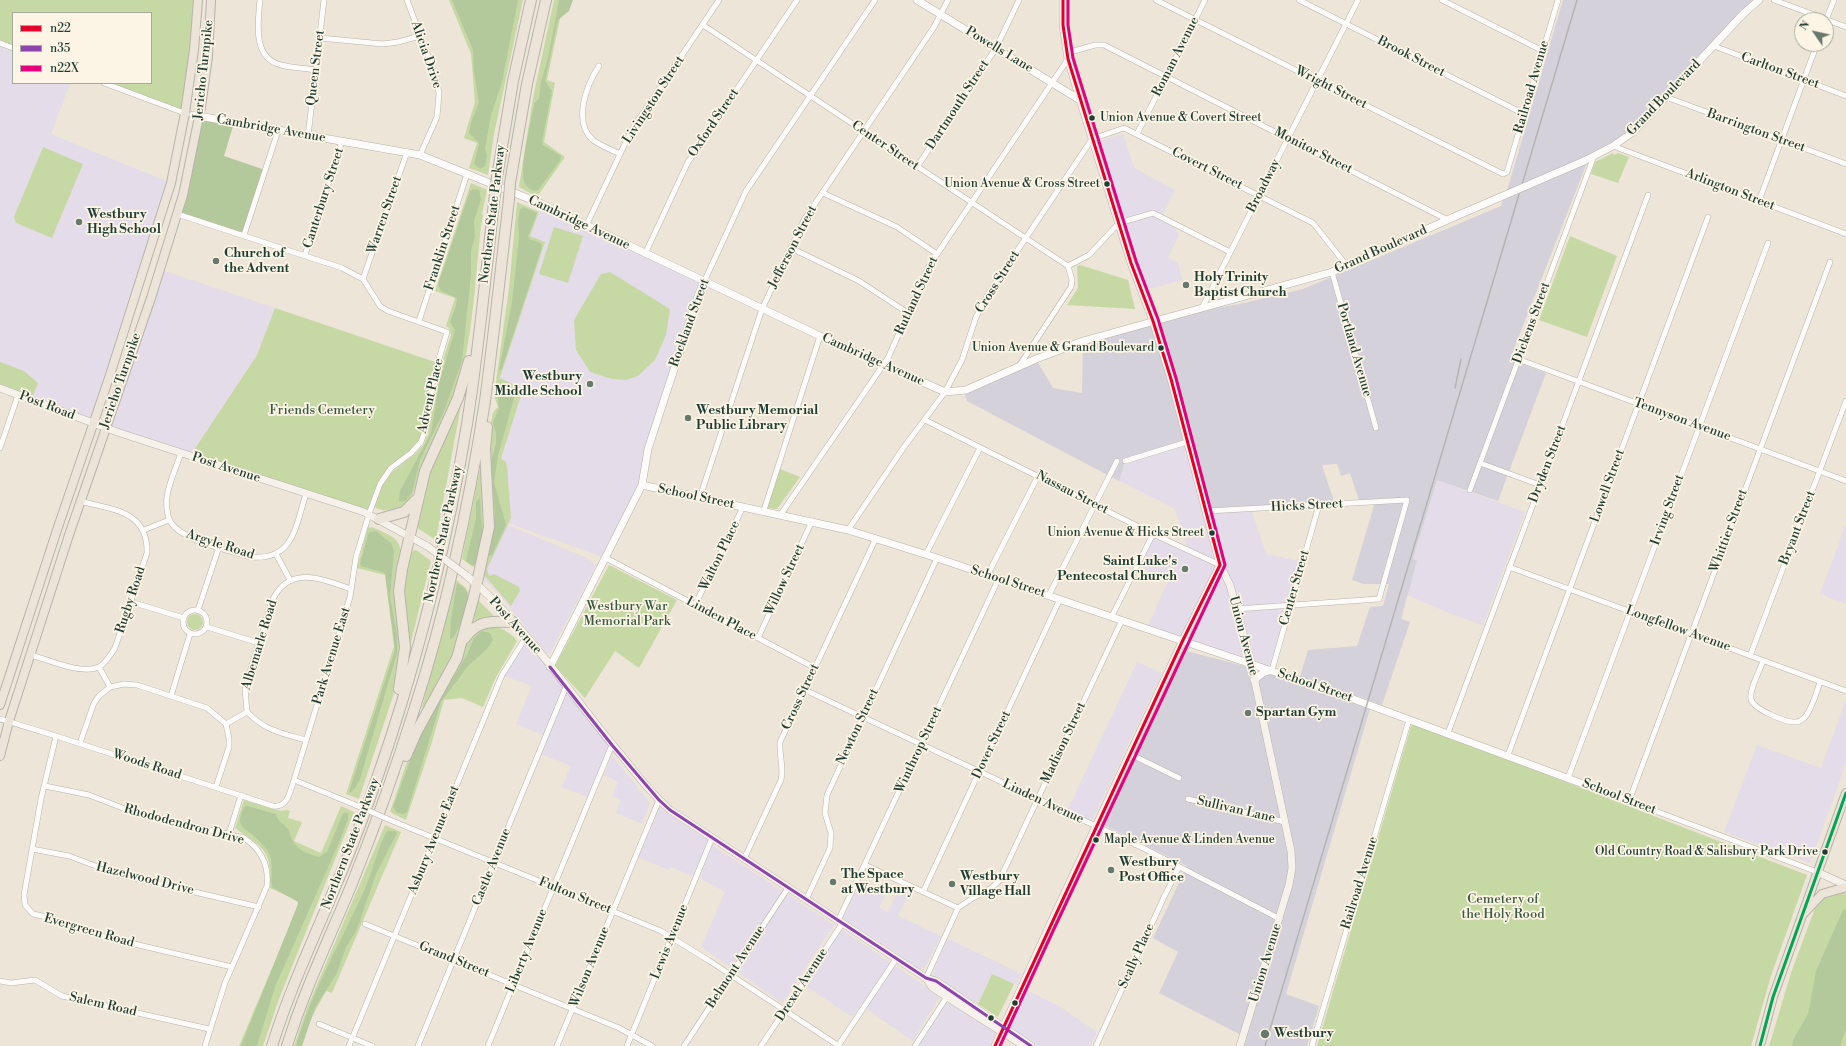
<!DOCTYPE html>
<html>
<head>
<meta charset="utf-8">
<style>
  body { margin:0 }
  #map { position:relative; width:1846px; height:1046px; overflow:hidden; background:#ede5d7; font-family:"Libre Bodoni",serif }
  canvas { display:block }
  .legend { position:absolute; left:12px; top:12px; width:140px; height:72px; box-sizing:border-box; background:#fcf5e5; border:1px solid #a4ab9e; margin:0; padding:5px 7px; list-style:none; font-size:12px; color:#1f3d34 }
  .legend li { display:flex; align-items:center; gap:8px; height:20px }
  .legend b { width:20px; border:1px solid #a4ab9e }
  .north { position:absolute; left:1794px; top:12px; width:40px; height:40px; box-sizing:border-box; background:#fcf5e5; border:1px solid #a4ab9e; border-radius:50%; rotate:304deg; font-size:11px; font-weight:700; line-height:16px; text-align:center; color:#1f3d34 }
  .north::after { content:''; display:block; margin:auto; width:14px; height:18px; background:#67786d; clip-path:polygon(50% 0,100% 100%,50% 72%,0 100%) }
</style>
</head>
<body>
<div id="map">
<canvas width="1846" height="1046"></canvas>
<ul class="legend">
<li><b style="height:5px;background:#e4002b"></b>n22</li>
<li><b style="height:5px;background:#8e44ad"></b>n35</li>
<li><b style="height:5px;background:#e5007d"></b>n22X</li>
</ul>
<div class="north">N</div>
</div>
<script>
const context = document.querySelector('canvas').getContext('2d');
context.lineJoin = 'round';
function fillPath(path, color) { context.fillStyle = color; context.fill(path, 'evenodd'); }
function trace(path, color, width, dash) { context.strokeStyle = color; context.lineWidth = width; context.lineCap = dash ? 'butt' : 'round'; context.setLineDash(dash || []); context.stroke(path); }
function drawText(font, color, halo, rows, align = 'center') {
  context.font = font + ' "Libre Bodoni",serif'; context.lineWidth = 3.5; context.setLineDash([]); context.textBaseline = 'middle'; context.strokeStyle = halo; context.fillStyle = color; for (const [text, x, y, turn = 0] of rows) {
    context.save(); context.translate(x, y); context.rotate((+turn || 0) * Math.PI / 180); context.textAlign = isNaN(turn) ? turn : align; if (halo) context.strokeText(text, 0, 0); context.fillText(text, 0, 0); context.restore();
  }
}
fillPath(new Path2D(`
  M0,43l13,5v35h57l-19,51 120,49 -77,241 -94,-36z
  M1123,134l11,34 41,22 -12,23 16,22 -11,22 10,6 4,17 -37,10 -49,-148z
  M542,204l162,78 -45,132 -17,71 -36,73 -101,-36 -10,-41 28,-93 -23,-9 45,-137 -15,-6z
  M159,269l116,39 -18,47 -67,101 -85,-28z
  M1187,442l64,67 15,45 37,8 -31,108 -125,-42 21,-47 -31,-16 16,-31 35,16 -13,-41 -56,-28 6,-20z
  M1437,480l88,32 -42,113 -27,-9 -49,-21 10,-34 -4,-2z
  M505,524l82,34 9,7 -46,88 -3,1 -43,-54 -20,-21 -1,-4z
  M1846,524v80l-26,-10z
  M526,637l86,108 -22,53 -28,-11 9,-21 -32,-13 6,-17 -29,-12 16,-38 -30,-11z
  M1137,662l25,11 -70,148 -24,-12z
  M1846,699v65l-36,99 -86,-31 33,-87 64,23z
  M612,755l38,48 -8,21 -26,-11 5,-13 -9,-4 6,-14 -14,-7z
  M659,808l49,32 -15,36 -23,-9 -1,3 -31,-13z
  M712,845l122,80 -52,78 -81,-56 24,-55 -25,-14z
  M860,883l25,13 -6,12 9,4 12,-25 10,5 -12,24 43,20 -18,35 -80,-53z
  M841,929l99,67 -27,45 -52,-36 -9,12 -48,-32z
  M947,938l74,36 -5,11 -24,-11 -14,30 -46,-29z
  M1024,989l35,17 38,26 -7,14h-52l-31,-20z
  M948,1001l48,30 -6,15h-72z`), '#e4dce8');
fillPath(new Path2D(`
  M1563,0h190l-129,135 -34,20 -80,204 36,14 -48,128 -61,-21 -24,79 4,2 -16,58 9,3 -28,83 -24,-9 -2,7 14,6 -84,285 33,12 -12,40h-63l3,-8 -88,-45 19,-41 -25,-14 34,-72 -83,-41 82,-174 66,17 3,12 8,-7 36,7 9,-30 49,-4 13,-39 13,-1 6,-22h-25l-12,-4 23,-78 -15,1 -10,-30 -9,3 -4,-12 -15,1 13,39 -128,7 -20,-69 -62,19 -6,20 -152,-80 -2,-7 1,-4 70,-31 17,29 29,5 1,-52 76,-22 85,-16 59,-14 198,-83 8,-22z`), '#d5d1da');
fillPath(new Path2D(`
  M0,0h198l-13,113 -81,-30h47v-70h-138v35l-13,-5z
  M449,0h74l-29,134 -6,41 -19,-7 8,-25 -13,-5 11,-36 -4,-48z
  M554,0h10l-17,80 8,3 -11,59 21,15 -28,40 -18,-10 14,-89z
  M43,147l40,17 -31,74 -36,-15 -2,-6z
  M1613,153l1,2 4,-2 11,4 -11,26 -27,-9 4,-12z
  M471,183l16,7 -5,24 1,1 -2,11c-6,54 -8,114 -24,166 -8,23 -24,45 -33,68 -8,20 -8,44 -31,52l-1,-2c-6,1 -12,0 -18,-3l9,-24 9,-11 24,-19 8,-9 4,-10 9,-57 14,-42 -2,-7 -3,-2 9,-28 -20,-7z
  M517,202l22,10 -9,24 15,6 -45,136 23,11 -22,70 4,2 2,4 4,53 -24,51 2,7 5,-2 25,13 1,4 -9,15 -28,-32 6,-141 4,-21 5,-5 -4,-11 15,-108z
  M554,227l29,9 -15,47 -29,-9z
  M1570,236l47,20 -30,81 -48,-17z
  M1080,265l48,15 7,29 -68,-4 11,-17 -1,-22z
  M610,272l60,37 -4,26 -11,25 -17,16 -12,4 -14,-1 -22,-7 -14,-22 -2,-30 27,-46z
  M275,308l163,55 -12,65 -5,14 -30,26 -11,16 -11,30 -179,-58 67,-101z
  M0,362l24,9 14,12 -7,18 -31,-13z
  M458,403l3,2 -25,135 -20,-13 5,-37z
  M481,463l5,58 -7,35 -6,11 -11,-8z
  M780,469l20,8 -23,32 -10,-1z
  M368,526l2,2 2,-1c10,5 28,10 28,22h2l-7,35 6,63 -4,37 -38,115 -13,-5 48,-148 -9,-71 -28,-7z
  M416,550l15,11 -22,89 -8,-61 9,-37z
  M609,565l68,35 -38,68 -24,-17 -30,47 -30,-32z
  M456,580l9,7 5,8 -14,57 -30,56 -4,-1z
  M478,600l17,17 -24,7z
  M187 622a8 8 0 1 1 16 0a8 8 0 1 1-16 0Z
  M496,626c9,4 16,8 21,15l-21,36 -13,30 -21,-9 -18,2 -12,42 -26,78 -16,-8 24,-71 51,-97 12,-16z
  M1415,724l392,151 -36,101 -20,70h-434l94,-320z
  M244,800l37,11 6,-1 3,1 -2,7 14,4 -8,19 27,12 20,-47 13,6 -75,187 -16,47h-24l61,-144 -30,-14c1,-32 -2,-38 -28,-55 -3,-1 -4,-4 -7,-5z
  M385,825l16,7 -69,161 -6,-2 -19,35 -5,20h-8l13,-38z
  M1831,892l15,1v153h-77l23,-76 25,-67z
  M992,974l22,10 -16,33 -20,-13z`), '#c6d9a5');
fillPath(new Path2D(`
  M452,0h66l-16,82 -11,33 -6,33 2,8 -2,10 -5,3 -6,-5 5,-21 -10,-10 2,-10 8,-21 -5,-29 -1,-23z
  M559,0h14l-4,11 -11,9 -13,61 7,10 -10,50 1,4 18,11 -1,5 -22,29c-6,2 -12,-3 -14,-9 -4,-16 7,-59 10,-77l5,-6 2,-16 7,-24z
  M200,117l34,6 -10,33 41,14 -21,65 -67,-21z
  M473,189l6,1 2,9 -7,22 1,15 -4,15v24l-9,86 -18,50 -24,49 -8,33 -7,8 -5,1 -1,-1 1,-10 31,-58 8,-50 16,-53 -5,-8 6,-16 1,-8 -16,-7 -3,-7 32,-93z
  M523,207l14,6 -9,24 3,3 10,3 1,4 -40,121 -3,3 13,-69 7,-65 -1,-18 2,-9z
  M500,383l5,1 10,11 -17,60 -4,27 12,43 -14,30 -3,1 6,-43 -4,-52 5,-17v-11l-3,-10 6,-15 -2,-17z
  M480,498l1,21 3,19 -9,27 -2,1 -7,-5 10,-43v-16z
  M376,531l15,12 3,8 -4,46 7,37v19l-37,126 -5,9 -5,5 -1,-1 46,-142 -10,-77 -24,-7 -1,-2 8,-29 2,-3z
  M457,583c4,3 8,5 10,9 5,13 -8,35 -14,46l-3,1 1,-19z
  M482,631l8,2 3,7 -6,9 -19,17 -27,36 -34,110 -3,2 -7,-1 -4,-6 28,-76 46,-76 7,-17z
  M247,806l29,8c2,8 6,8 11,14 3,3 2,6 4,9 4,12 16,17 28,20l8,-5 16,-39h5v6l-7,19 -66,149 -18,59h-16l57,-142v-2l-26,-15c-2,-9 2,-22 -2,-31 -2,-6 -10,-15 -15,-19 -12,-11 -20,-10 -11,-30z
  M387,831h8l2,2 -21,41 -19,55 -11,18 -9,26 -22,35 -13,38h-6c16,-56 47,-107 70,-160 8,-18 11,-37 21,-55z
  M1846,909v120l-6,17h-48l1,-6 15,-26 8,-43 26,-59z`), '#b3c99c');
const minor = new Path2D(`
  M260,0c-2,22 -8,58 21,65 11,3 23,3 35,5
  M407,0l29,78 3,15 -2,24 -17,38
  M1156,0l347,174 4,-2 51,-172
  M1299,0l225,114
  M1442,0l101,51
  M1774,0l72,27
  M1826,20l8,-20
  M703,25l365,241
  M320,38l63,6 15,-2 22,-6
  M0,43l13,5
  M1714,46l132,50
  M1067,53l28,-8h9l344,175
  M599,66c-12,18 -27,56 -6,74 8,6 19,10 27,14
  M104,83l83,31
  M1666,97l180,67
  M1137,134l68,-134
  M308,136l16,-136
  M1613,146l233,88
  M917,167l79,-119 23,-48
  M823,193l74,34 40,27
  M1759,201l58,-157
  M586,226l45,-95 88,-131
  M244,235l34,-104
  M791,248l68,33 49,32
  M645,254l43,-92 109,-162
  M305,255l37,-114
  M1068,266l21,-11 30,-32 34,-10 77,39
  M1332,272l44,156
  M363,279l44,-127
  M704,282l42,-91 129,-191
  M1202,308l156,-308
  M419,321l48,-147
  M1518,359l328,122
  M1019,366l52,-79 1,-7 -4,-14
  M925,420l228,114 67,31
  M0,448l18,-53
  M181,453c-5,15 -12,29 -14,44 -1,7 0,18 3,24 11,20 59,29 80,36 44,4 45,-30 56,-63
  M1125,461l62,-19
  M1480,463l60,22
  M1470,490l124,-334
  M700,497l62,-188 42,-89 130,-193 14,-27
  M764,510l56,-174
  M1207,511l200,-11 -28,99 -143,10
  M781,514l107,-156 41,-92 139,-207
  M144,530l25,-10
  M848,530l56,-83 41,-55 17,-32 14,-43 11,-21 105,-157 32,-11 189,95 34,43
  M276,554l14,26
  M926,554l54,-106
  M606,558l209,110
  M1509,567l337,124
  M988,574l50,-98
  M1049,595l68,-134
  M131,602l53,16
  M695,605l48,-98
  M183 622a12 12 0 1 1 24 0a12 12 0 1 1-24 0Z
  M198,610l21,-63
  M1112,616l41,-82
  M207,627l52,16
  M758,638l54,-117
  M31,655c18,5 50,20 68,12 7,-4 12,-13 16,-19l32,-95c1,-43 -35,-43 -67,-52
  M1750,656l96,-255
  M1763,661c-3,9 -14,29 -12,38 2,10 35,24 45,23 3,0 6,-2 8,-4 7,-6 13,-27 16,-36
  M99,667l11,20
  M1272,670l47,-165
  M805,690l338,158 137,71
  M171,696l19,-62
  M0,719l56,17 217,70c15,2 17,-15 21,-26l56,-183 6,-40 13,-43 11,-30 11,-16 20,-15 10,-11 5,-14 7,-49 14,-47 -59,-21 -8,-5 -17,-27 -21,-11 -165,-54
  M226,724l21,-12
  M1448,733l200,-538
  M56,736l-15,63 -17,96 1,10 8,9 18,4 45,17 136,32
  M306,740c-25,-7 -40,-9 -59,-28l-2,-24 27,-87c17,-37 49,-22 79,-12
  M80,743l14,-40 5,-7 11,-9 14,-3 13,1 70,23 19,16 3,14v9l-13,40
  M1130,754l49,24
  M1508,755l200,-538
  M1568,778l200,-535
  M294,780l59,24
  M45,786l44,9 44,17 111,26c17,11 25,27 23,48l-42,97 -20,63
  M1188,799l97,23
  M390,820l271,111 47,29 131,86
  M229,834l12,-39
  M32,849l37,7 48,18 142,33
  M744,859l37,-79c3,-13 -2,-25 -1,-38l96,-204
  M865,865l93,43
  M1817,872l-188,-71 201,-539
  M923,892l137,-293
  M806,900l24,-52 1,-15 -6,-20 2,-18 110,-237
  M838,921l161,-343
  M365,924l254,104 33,18
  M926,978l32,-70 13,-9 19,-10 9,-8 123,-261
  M0,981l11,2 24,-3 27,16 147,33
  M319,1024l53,22
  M349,1046l139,-337 14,-34 24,-38
  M418,1046l148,-359
  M488,1046l124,-301
  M557,1046l102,-246
  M627,1046l85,-208
  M684,1046l104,-158
  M761,1046l81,-122
  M838,1046l58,-87
  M915,1046l33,-51
  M1096,1046l68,-149 15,-30
  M1312,1046l97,-326`);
const tertiary = new Path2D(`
  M917,0l163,100
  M193,115l227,40 122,49 278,132 125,56 21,-2 70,-31 47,-18 249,-69 122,-55
  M1584,161l29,-15 20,-14 110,-118 16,-14
  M642,485l206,45 89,28 400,135 292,108
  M550,667l92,-182 6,-36 50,-153 6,-14
  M1254,680l9,-7 8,-3`);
const secondary = new Path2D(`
  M1063,0v25l5,34 12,41 51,163 22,58 18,58 49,186 10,20 21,78 40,188 1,17 -3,17 -49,161
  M0,388l117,44 247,80 63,34
  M467,576c61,51 104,120 155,180 15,19 30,38 48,54l256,168 10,3 95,65
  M1817,872l29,13
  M926,978l6,9 15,10 77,49
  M995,1046l53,-117 135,-289 37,-75`);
const primary = new Path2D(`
  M0,705l57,-175 53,-155 61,-192 14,-70 9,-63 4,-50
  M0,756l9,-35 60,-186 82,-237 32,-103 18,-88 7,-50 3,-57
  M1804,913l18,-19 24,-7
  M1760,1046l13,-49 73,-204`);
const motorway = new Path2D(`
  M497,177l16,-96 18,-81
  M510,183l17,-99 19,-84
  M379,519l25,-7 13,-13
  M465,638c12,-18 28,-17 48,-16
  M399,689l6,-42 -6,-56 3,-22 23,-98 33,-73 11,-37
  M406,756l11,-25 40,-73 17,-62 15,-69 -4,-78 2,-22
  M272,1046c17,-55 42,-108 64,-161 20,-46 37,-94 53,-142 34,-104 60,-211 78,-319 12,-76 19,-153 28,-230
  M287,1046c17,-55 42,-107 64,-160 24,-59 45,-118 64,-179 32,-99 54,-202 70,-306 9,-67 16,-134 24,-202`);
trace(minor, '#b7b4ab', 6);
trace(tertiary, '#b7b4ab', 8);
trace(secondary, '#b7b4ab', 8);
trace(primary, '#b7b4ab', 10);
trace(motorway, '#b7b4ab', 12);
trace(minor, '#fcfbf9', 5);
trace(tertiary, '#fcfbf9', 7);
trace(secondary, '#f6f2eb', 7);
trace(primary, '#ece3d9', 8);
trace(motorway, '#ece3d9', 10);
trace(new Path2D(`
  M1455,388l6,-29
  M1265,1046l312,-1046`), '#b3b5b2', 1.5);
const minorBridge = new Path2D(`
  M353,804l37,16`);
const tertiaryBridge = new Path2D(`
  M1454,217l130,-56`);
const secondaryBridge = new Path2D(`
  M427,546l40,30`);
const motorwayBridge = new Path2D(`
  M495,194l2,-17
  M509,199l1,-16`);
trace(minorBridge, '#b7b4ab', 6, []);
trace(tertiaryBridge, '#b7b4ab', 8, []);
trace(secondaryBridge, '#b7b4ab', 8, []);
trace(motorwayBridge, '#b7b4ab', 12, []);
trace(minorBridge, '#fcfbf9', 5);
trace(tertiaryBridge, '#fcfbf9', 7);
trace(secondaryBridge, '#f6f2eb', 7);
trace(motorwayBridge, '#ece3d9', 10);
trace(new Path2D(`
  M1063,0v25l5,34 63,204 22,58 18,58 49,186
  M995,1046l188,-406 37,-75`), '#e4002b', 3);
trace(new Path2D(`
  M550,667l62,78 47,55 11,10 256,168 10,3 95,65`), '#8e44ad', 3);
trace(new Path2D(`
  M1000,1046l53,-115 172,-366 -49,-187 -18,-59 -22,-58 -63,-203 -5,-33v-25`), '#e5007d', 3);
trace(new Path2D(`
  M1760,1046l13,-49 73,-204`), '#00a651', 3);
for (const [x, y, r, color] of [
  [1092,118,3.5,"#1f3d34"],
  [1107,184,3.5,"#1f3d34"],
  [79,222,4,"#67786d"],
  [216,261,4,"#67786d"],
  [1186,285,4,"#67786d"],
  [1161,348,3.5,"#1f3d34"],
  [590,384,4,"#67786d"],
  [688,418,4,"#67786d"],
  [1212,533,3.5,"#1f3d34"],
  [1185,569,4,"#67786d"],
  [1248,713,4,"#67786d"],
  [1096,840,3.5,"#1f3d34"],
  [1825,852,3.5,"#1f3d34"],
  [1111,870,4,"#67786d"],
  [833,882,4,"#67786d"],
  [952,884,4,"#67786d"],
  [1015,1003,3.5,"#1f3d34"],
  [991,1018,3.5,"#1f3d34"],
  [1265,1034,5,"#67786d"]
]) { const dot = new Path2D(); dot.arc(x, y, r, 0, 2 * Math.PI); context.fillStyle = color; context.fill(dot); trace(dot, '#fcf5e5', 1.5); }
drawText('12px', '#1f3d34', '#fcf5e5', [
  ["Union Avenue & Covert Street",1100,118,"left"],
  ["Union Avenue & Cross Street",1100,184],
  ["Union Avenue & Grand Boulevard",1154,348],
  ["Union Avenue & Hicks Street",1204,533],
  ["Maple Avenue & Linden Avenue",1104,840,"left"],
  ["Old Country Road & Salisbury Park Drive",1818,852]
], 'right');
drawText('13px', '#1f3d34', '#fcf5e5', [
  ["Powells Lane",999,50,31],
  ["Alicia Drive",426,55,71],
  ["Roman Avenue",1176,57,-63],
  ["Brook Street",1411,57,27],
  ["Queen Street",316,68,-83],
  ["Jericho Turnpike",204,70,-84],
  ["Carlton Street",1780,71,20],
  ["Railroad Avenue",1532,87,-74],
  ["Wright Street",1331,88,27],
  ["Grand Boulevard",1664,98,-46],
  ["Livingston Street",654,100,-57],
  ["Dartmouth Street",958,105,-57],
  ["Oxford Street",714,123,-56],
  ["Cambridge Avenue",271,129,10],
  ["Barrington Street",1756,131,20],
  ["Center Street",885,146,34],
  ["Monitor Street",1313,151,27],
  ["Covert Street",1207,169,27],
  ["Broadway",1264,186,-63],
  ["Arlington Street",1730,190,21],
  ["Canterbury Street",324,198,-72],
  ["Northern State Parkway",493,214,-83],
  ["Warren Street",385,215,-71],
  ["Cambridge Avenue",579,223,25],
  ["Jefferson Street",793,247,-63],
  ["Franklin Street",443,248,-72],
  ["Grand Boulevard",1381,250,-24],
  ["Cross Street",998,282,-58],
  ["Rutland Street",917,296,-65],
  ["Rockland Street",690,323,-70],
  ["Dickens Street",1532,323,-70],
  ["Portland Avenue",1354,350,74],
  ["Cambridge Avenue",873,360,24],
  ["Jericho Turnpike",121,381,-71],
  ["Advent Place",431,396,-77],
  ["Post Road",47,406,21],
  ["Tennyson Avenue",1682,420,20],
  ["Dryden Street",1548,464,-69],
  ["Post Avenue",226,468,18],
  ["Lowell Street",1608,486,-70],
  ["Nassau Street",1072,493,27],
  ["School Street",696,497,12],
  ["Hicks Street",1307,506,-3],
  ["Irving Street",1668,510,-70],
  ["Bryant Street",1798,528,-69],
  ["Whittier Street",1729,531,-70],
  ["Northern State Parkway",444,534,-78],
  ["Argyle Road",220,545,18],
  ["Walton Place",720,556,-64],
  ["Willow Street",785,580,-65],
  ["School Street",1008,582,18],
  ["Center Street",1295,588,-74],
  ["Rugby Road",131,600,-72],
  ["Linden Place",721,619,28],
  ["Post Avenue",515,626,48],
  ["Longfellow Avenue",1678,629,20],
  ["Union Avenue",1243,636,75],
  ["Albemarle Road",260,645,-73],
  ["Park Avenue East",332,656,-73],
  ["School Street",1315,686,19],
  ["Cross Street",801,697,-65],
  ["Newton Street",858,727,-65],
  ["Madison Street",1064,743,-65],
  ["Dover Street",992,745,-65],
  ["Winthrop Street",919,750,-65],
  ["Woods Road",147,765,18],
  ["School Street",1619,797,21],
  ["Linden Avenue",1043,802,25],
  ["Sullivan Lane",1236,810,13],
  ["Rhododendron Drive",184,825,15],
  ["Asbury Avenue East",434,840,-68],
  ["Northern State Parkway",351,844,-69],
  ["Castle Avenue",492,867,-68],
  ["Hazelwood Drive",145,879,14],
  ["Railroad Avenue",1360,883,-73],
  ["Fulton Street",575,896,22],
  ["Evergreen Road",89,931,16],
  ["Lewis Avenue",670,942,-68],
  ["Liberty Avenue",527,951,-68],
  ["Scally Place",1137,956,-66],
  ["Grand Street",454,960,22],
  ["Union Avenue",1266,963,-73],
  ["Wilson Avenue",590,967,-68],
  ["Belmont Avenue",736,967,-57],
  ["Drexel Avenue",802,985,-57],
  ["Salem Road",103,1005,13]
]);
drawText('bold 13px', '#1f3d34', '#fcf5e5', [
  ["Westbury",87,215],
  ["High School",87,230],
  ["Church of",224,254],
  ["the Advent",224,269],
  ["Holy Trinity",1194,278],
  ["Baptist Church",1194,293],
  ["Westbury",582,377,"right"],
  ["Middle School",582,392,"right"],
  ["Westbury Memorial",696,411],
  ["Public Library",696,426],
  ["Saint Luke's",1177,562,"right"],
  ["Pentecostal Church",1177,577,"right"],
  ["Spartan Gym",1256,713],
  ["Westbury",1119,863],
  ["Post Office",1119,878],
  ["The Space",841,875],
  ["at Westbury",841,890],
  ["Westbury",960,877],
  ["Village Hall",960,892],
  ["Westbury",1274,1034]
], 'left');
drawText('13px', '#3a5a42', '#fcf5e5', [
  ["Friends Cemetery",322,411],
  ["Westbury War",627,607],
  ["Memorial Park",627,622],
  ["Cemetery of",1503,900],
  ["the Holy Rood",1503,915]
]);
</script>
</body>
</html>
